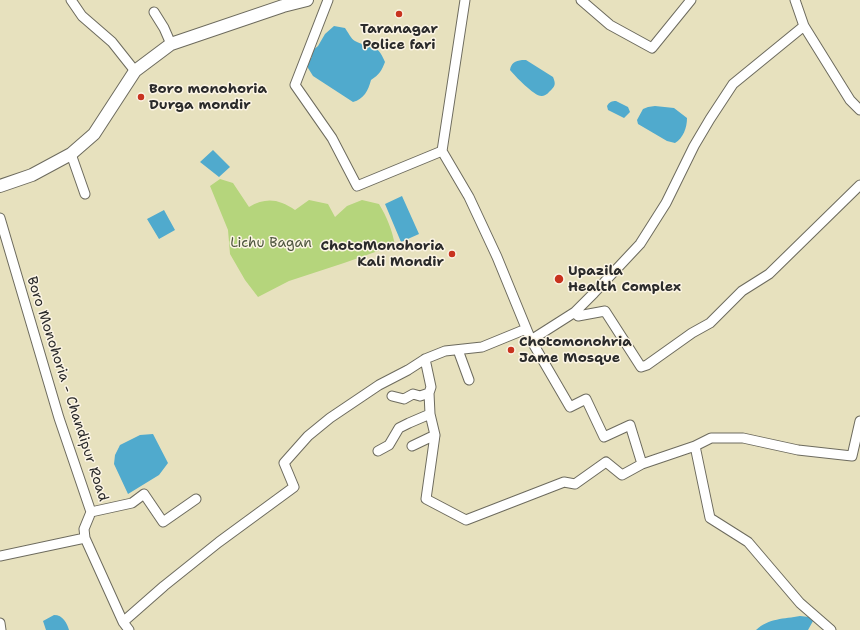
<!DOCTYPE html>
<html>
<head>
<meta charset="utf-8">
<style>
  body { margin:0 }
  canvas { display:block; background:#e7e1be }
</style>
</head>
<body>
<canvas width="860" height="630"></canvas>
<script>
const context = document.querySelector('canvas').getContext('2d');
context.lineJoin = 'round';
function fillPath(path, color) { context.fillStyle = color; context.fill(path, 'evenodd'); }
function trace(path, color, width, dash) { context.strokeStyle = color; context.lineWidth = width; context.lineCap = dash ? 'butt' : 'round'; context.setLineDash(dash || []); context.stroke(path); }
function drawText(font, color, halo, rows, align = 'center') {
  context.font = font + ' "Shantell Sans",sans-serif'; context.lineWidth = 3; context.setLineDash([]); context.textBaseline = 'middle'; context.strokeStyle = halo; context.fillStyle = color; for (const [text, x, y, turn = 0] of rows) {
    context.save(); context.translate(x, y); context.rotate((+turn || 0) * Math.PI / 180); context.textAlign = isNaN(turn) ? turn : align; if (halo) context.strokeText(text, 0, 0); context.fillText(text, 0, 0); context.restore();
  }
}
fillPath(new Path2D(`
  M220,179l13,4 16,24c17,-10 30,-8 46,3l14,-10 19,4 7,13 12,-11 15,-6 17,4c8,13 13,26 16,41l-51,18 -55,18 -31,16 -13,-17 -15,-26 -2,-24 -18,-44z`), '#b5d57c');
fillPath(new Path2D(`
  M334,26l11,2c3,4 6,11 10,13 14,8 22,0 30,21 -3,8 -6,13 -14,18 -3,11 -7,19 -18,22l-40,-26 -5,-8v-7l4,-4v-6l6,-5 7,-12z
  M522,60h4l27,17c2,5 3,8 -1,12 -3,3 -6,7 -10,7 -7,1 -27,-20 -32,-26 1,-7 5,-9 12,-10z
  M616,101l12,6 2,5 -6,6 -16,-8 -1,-4c2,-4 5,-5 9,-5z
  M655,106l19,2 13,10c0,10 -4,20 -12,25l-8,-2 -29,-17 -1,-4 6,-11 5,-2z
  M213,150l17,17 -11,10 -19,-15z
  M402,196l17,38 -18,8 -16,-38z
  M164,210l11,20 -16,9 -12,-20z
  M153,434l15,29 -9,12 -31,19 -14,-30 1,-9 5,-10 20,-10z
  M54,615c9,0 13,8 15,15h-23l-3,-9z
  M800,616l9,1 4,4 -5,9h-52c13,-12 28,-11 44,-14z`), '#50aacd');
const minor = new Path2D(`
  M71,0l11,16 30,26 23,29
  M328,0l-33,85 37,53 25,48 85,-35
  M465,0l-23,151 27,46 28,60 34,83 39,67 16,-8 18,38 26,-12 12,39 53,-18 15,72 38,24 52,61 31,27
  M581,0l29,25 42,23 39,-48
  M795,0l9,26 46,74 10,10
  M154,12l10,16 7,16
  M71,154l14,40
  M0,218l59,200 32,94 -7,17 1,9 38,84 6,8
  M575,312l3,4 27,-5 36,56 6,-2 45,-32 18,-10 32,-32 27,-17 91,-89
  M531,340l44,-28 19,-19 46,-49 26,-41 28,-57 16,-27 23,-35 71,-58
  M458,350l11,30
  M392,396l12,3 9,-5 7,2 9,-3
  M435,435l-9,64 40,21 98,-38 11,2 31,-22 16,13 20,-11
  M412,446l23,-11 -5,-21 -1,-21 2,-6 -6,-28
  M695,446l16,-8h32l55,12 54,6 8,-35
  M378,451l11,-6 10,-17 10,-5 21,-9
  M91,512l41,-9 12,-9 19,28 33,-23
  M0,556l85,-18
  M123,622l41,-36 55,-44 75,-55 -10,-24 24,-27 22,-18 49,-33 29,-15 17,-11 20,-8 37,-4 44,-18
  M0,623l1,7`);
const secondary = new Path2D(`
  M0,186l32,-11 39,-21 23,-20 41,-63 36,-27 112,-38 24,-6`);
trace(minor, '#6d6b5e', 11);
trace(secondary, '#6d6b5e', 14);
trace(minor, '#fff', 9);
trace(secondary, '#fff', 12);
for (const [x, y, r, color] of [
  [399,14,4,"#c8321e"],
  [141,97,4,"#c8321e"],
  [452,254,4,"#c8321e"],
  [559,279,5,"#c8321e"],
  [511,350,4,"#c8321e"]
]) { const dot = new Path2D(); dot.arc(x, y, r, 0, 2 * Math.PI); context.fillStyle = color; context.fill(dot); trace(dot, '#fcf5e5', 1.5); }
drawText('bold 14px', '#2b2b2b', '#fcf5e5', [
  ["Taranagar",399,29,"center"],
  ["Police fari",399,45,"center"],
  ["Boro monohoria",149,89],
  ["Durga mondir",149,105],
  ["ChotoMonohoria",444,246,"right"],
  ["Kali Mondir",444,262,"right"],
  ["Upazila",568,271],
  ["Health Complex",568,287],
  ["Chotomonohria",519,342],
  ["Jame Mosque",519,358]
], 'left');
drawText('14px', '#4e563f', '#fcf5e5', [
  ["Lichu Bagan",271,243]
]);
drawText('14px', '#2b2b2b', '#fcf5e5', [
  ["Boro Monohoria - Chandipur Road",67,389,72]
]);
</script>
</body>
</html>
